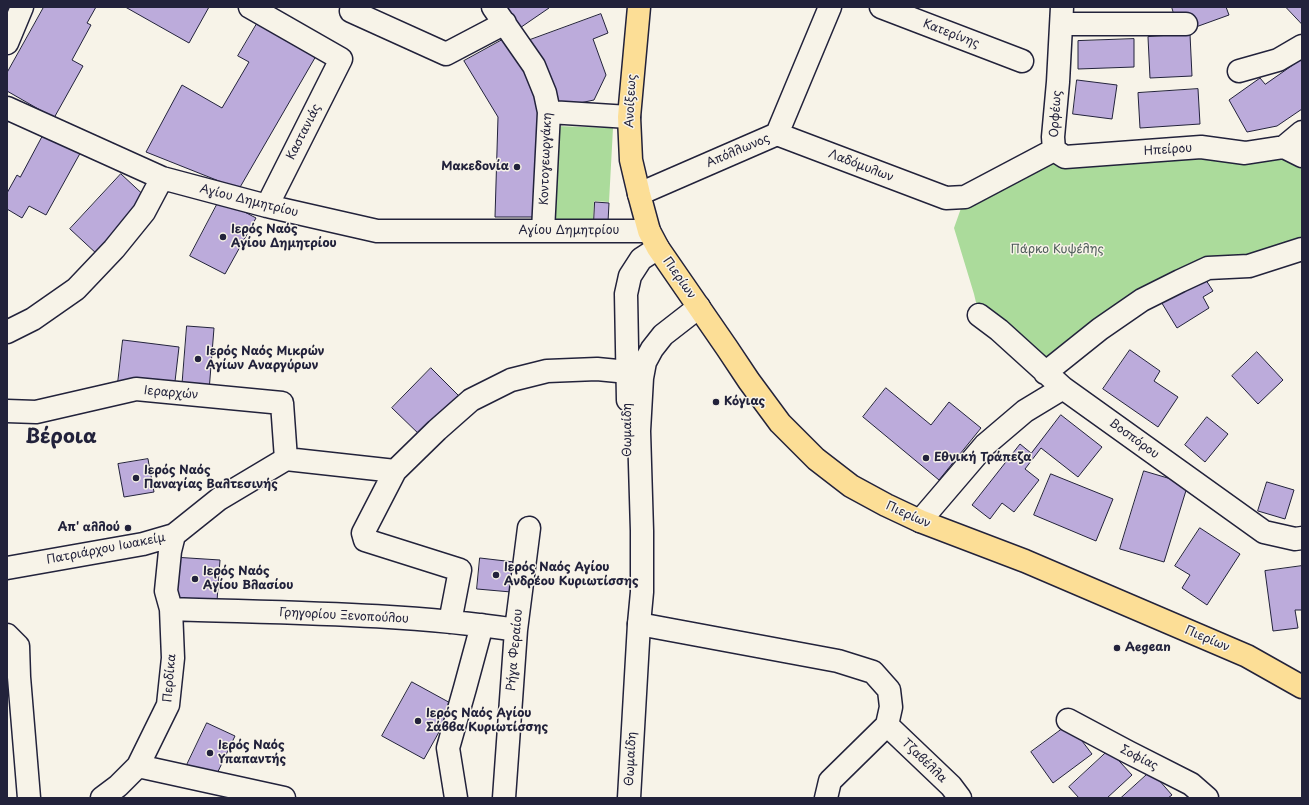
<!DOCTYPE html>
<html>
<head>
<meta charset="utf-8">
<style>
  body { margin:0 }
  #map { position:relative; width:1309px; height:805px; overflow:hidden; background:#f7f3e8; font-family:"Playpen Sans",sans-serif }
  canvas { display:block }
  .frame { position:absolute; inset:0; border:8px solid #22223b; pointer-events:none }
</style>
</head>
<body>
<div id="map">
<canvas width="1309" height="805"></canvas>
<div class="frame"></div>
</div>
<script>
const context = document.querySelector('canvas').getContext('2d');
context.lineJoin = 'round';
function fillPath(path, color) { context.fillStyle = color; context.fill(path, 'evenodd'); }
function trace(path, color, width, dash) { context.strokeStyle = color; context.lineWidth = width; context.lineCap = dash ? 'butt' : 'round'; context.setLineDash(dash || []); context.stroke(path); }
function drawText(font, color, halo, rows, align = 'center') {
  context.font = font + ' "Playpen Sans",sans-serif'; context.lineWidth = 3; context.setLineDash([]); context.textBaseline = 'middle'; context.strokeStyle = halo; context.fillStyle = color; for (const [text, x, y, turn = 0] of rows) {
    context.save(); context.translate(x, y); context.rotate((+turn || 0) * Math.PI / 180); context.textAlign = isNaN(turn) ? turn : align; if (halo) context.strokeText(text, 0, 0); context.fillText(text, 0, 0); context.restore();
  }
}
fillPath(new Path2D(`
  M556,126l57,2 -4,74 -15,-1 -1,21 -41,-2z
  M1054,150l248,6v93l-94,19 -163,105 -66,-58 -5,-21 -20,-66 11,-31z`), '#abdb9b');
const building = new Path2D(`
  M44,7h52l-9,16 4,2 -19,35 11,6 -29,52 -47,-27v-18z
  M128,7h81l-20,36 -62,-35z
  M497,7h52v1l-35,24z
  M1172,7h54l3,8 -36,13 -6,-15 -12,4z
  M1286,7h16v17z
  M601,14l7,19 -15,6 13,36 -12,25 -19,4 -23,-3 -22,-61z
  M258,22l58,34 -77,133 -93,-37 36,-67 40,23 27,-46 -11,-6z
  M1190,34l2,42 -42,2 -2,-41z
  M504,39l37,61 -4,117h-42l3,-100 -34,-56z
  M1134,39v28l-56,2v-28z
  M1302,59v50l-25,17 -30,6 -18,-32 31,-22 5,6z
  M1077,80l40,5 -5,34 -39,-5z
  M1198,89l2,35 -60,4 -2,-35z
  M47,128l36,20 -37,67 -17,-9 -7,12 -15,-9v-16l10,-18 3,2z
  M121,174l28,26 -51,55 -28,-26z
  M220,199l36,19 -31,56 -35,-18z
  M595,202l14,1 -1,19h-14z
  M1202,274l11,17 -10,6 6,11 -32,20 -17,-28z
  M187,326l27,2 -5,63 -27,-2z
  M123,340l56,7 -5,43 -56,-7z
  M1130,350l30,21 -6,10 24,16 -20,30 -55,-38z
  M1257,352l26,28 -25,24 -26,-28z
  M431,368l30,30 -39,39 -30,-29z
  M886,388l45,37 18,-23 32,26 -42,52 -76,-63z
  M1061,415l41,32 -24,30 -37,-29 -16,21 14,11 -25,32 -12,-9 -12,16 -18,-14 48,-61 11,9z
  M1207,417l21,17 -23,28 -20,-17z
  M148,459l6,33 -30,5 -6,-33z
  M1144,471l44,13 -24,78 -44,-13z
  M1051,474l62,25 -17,42 -62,-26z
  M1267,482l27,8 -9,29 -27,-8z
  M1200,528l40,26 -33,51 -25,-17 8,-13 -15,-9z
  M173,557l47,3 -3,41 -47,-3z
  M480,558l34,4 -3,30 -34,-3z
  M1302,566v44h-7l3,18 -25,3 -8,-60z
  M412,682l42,23 -30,54 -42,-23z
  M207,723l28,13 -22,46 -28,-13z
  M1069,724l23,30 -39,29 -22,-31z
  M1109,750l23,25 -25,23h-28l-10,-11z
  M1151,771l21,24 -4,3h-47z`);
fillPath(building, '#bcabdb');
trace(building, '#22223b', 1);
const street = new Path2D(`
  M250,7l91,52 -74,147
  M493,7l41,59 11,27 4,19 -6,119
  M881,7l141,54
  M351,11l95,43 59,-31
  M1062,24h124
  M7,43l15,-36
  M1239,71l39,-11 24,-14
  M7,108l155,70 105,28 110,25h272
  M549,112l80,5
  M777,134l169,64 19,-1 89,-47
  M1284,147l18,-15
  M1054,150l11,7 136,-10 44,6 39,-6 18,9
  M1054,150l-1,-13 5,-55 4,-75
  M639,194l138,-60 53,-127
  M979,315l20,15 64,58 201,144 31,7 7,-1
  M7,332l26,-13 43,-30 38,-40 30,-37 18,-34
  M1045,373l55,-44 42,-29 38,-19 28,-13 41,-2 53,-17
  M7,411l29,1 100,-23 146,14 4,56
  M395,471l-32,62 2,7 95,30 -10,52
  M920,521l65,-76 40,-34 38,-23
  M7,568l136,-24 31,-9 45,-36 67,-40 109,12 42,-41 34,-30 40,-20 36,-9 50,-2 31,3
  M171,609c114,4 232,4 345,21
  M639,624l199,37 35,11 16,18 2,17 -4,18 -57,56 -4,17
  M7,635l11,11 1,31 10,121
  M1068,720l60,32 63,32 16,14
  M887,725l64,61 9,12
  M138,766l146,32
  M102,798l16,-12 20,-20 30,-61 5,-47 -2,-49 -5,-18 4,-40 4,-16
  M456,798l-8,-50 17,-60 17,-63
  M504,798l12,-168 13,-102`);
const secondary = new Path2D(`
  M628,400l-2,-106 4,-18 11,-17 17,-11
  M629,798l10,-174 3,-32v-61l-3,-100 3,-53 3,-16 7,-13 11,-14 36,-28`);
const primary = new Path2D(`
  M639,7l-10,110 2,43 8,34 10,37 9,17 69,100 22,33 31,42 36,36 35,27 35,19 34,16 105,40 222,95 55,31`);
trace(street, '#22223b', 25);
trace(secondary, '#22223b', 25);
trace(primary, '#22223b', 25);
trace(street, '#f7f3e8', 22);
trace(secondary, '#f7f3e8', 22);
trace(primary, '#fcde96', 22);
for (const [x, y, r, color] of [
  [517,167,4,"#22223b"],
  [223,237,4,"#22223b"],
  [198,359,4,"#22223b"],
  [716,402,4,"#22223b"],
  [926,458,4,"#22223b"],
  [136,478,4,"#22223b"],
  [128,528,4,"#22223b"],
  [496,575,4,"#22223b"],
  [195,579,4,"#22223b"],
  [1117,648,4,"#22223b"],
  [418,721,4,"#22223b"],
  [210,753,4,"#22223b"]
]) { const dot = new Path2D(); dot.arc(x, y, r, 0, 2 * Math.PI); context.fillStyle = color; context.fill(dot); trace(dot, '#f7f3e8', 1.5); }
drawText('12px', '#22223b', '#f7f3e8', [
  ["Κατερίνης",951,34,21],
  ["Ανοίξεως",631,101,-87],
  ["Ορφέως",1056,114,-86],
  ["Καστανιάς",304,132,-63],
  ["Ηπείρου",1168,150,-4],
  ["Απόλλωνος",738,151,-23],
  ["Κοντογεωργάκη",546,159,-88],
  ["Λαδόμυλων",861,166,21],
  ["Αγίου Δημητρίου",249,201,14],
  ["Αγίου Δημητρίου",569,231],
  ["Πιερίων",679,278,55],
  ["Ιεραρχών",171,393,5],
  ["Θωμαίδη",628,430,-90],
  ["Βοσπόρου",1134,439,36],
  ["Πιερίων",908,515,24],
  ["Πατριάρχου Ιωακείμ",106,549,-11],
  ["Γρηγορίου Ξενοπούλου",344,616,3],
  ["Πιερίων",1207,639,23],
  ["Ρήγα Φεραίου",515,650,-85],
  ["Περδίκα",170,678,-85],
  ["Σοφίας",1139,758,27],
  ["Θωμαίδη",631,759,-87],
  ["Τζαβέλλα",924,761,44]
]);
drawText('bold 12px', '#22223b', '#f7f3e8', [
  ["Μακεδονία",509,167,"right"],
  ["Ιερός Ναός",231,230],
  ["Αγίου Δημητρίου",231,244],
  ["Ιερός Ναός Μικρών",206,352],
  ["Αγίων Αναργύρων",206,366],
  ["Κόγιας",724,402],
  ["Εθνική Τράπεζα",934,458],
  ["Ιερός Ναός",144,471],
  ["Παναγίας Βαλτεσινής",144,485],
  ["Απ' αλλού",120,528,"right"],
  ["Ιερός Ναός Αγίου",504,568],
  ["Ανδρέου Κυριωτίσσης",504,582],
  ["Ιερός Ναός",203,572],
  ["Αγίου Βλασίου",203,586],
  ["Aegean",1125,648],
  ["Ιερός Ναός Αγίου",426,714],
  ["Σάββα Κυριωτίσσης",426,728],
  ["Ιερός Ναός",218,746],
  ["Υπαπαντής",218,760]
], 'left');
drawText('12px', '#4b5a58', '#f7f3e8', [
  ["Πάρκο Κυψέλης",1057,250]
]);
drawText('bold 20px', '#22223b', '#f7f3e8', [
  ["Βέροια",61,437]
]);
</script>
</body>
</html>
